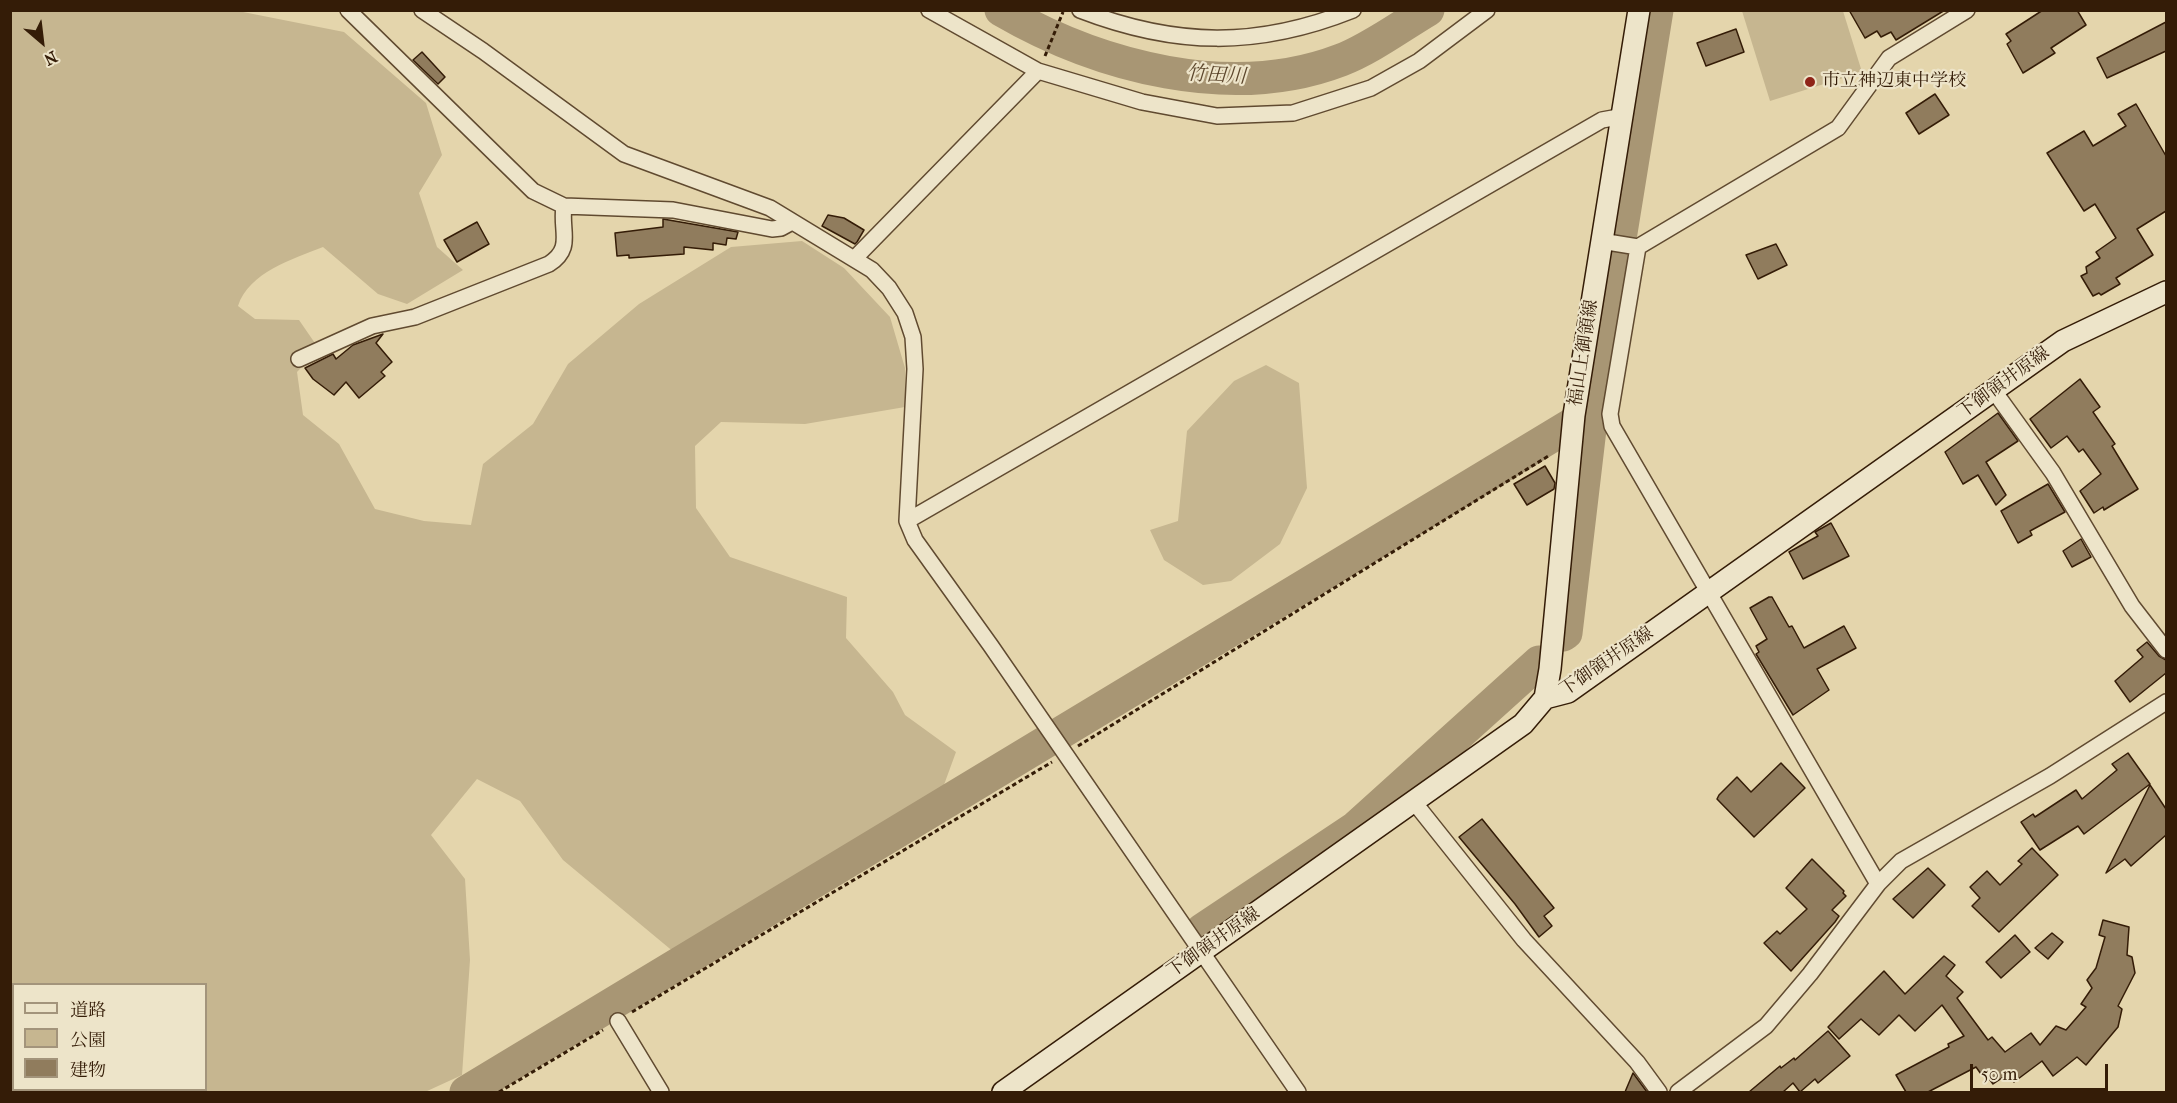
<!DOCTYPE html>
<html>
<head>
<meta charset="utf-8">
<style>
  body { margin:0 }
  #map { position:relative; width:2177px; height:1103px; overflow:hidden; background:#e4d5ac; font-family:"IM FELL French Canon","Noto Serif JP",serif }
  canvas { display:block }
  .frame { position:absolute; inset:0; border:12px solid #341c07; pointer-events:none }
  .legend { position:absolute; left:12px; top:983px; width:195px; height:108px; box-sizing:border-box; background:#ede4c9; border:2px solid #a3947b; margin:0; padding:8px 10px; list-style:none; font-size:18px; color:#341c07 }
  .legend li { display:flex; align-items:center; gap:12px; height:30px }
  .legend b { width:30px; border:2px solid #a3947b }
  .north { position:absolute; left:12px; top:12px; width:60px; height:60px; -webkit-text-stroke:4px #ede4c9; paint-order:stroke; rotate:152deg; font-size:16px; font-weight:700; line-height:24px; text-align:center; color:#341c07 }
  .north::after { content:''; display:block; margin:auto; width:21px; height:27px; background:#341c07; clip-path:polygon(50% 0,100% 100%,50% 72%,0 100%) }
  .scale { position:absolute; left:1970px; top:1064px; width:138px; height:27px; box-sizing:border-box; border:3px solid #341c07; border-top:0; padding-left:8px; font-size:18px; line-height:21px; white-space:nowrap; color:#341c07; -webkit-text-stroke:4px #ede4c9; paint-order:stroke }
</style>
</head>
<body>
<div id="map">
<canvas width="2177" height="1103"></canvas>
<div class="frame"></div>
<ul class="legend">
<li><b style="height:8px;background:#ede4c9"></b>道路</li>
<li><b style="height:16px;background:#c6b690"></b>公園</li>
<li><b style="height:16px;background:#907c5d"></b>建物</li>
</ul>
<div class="north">N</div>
<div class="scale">50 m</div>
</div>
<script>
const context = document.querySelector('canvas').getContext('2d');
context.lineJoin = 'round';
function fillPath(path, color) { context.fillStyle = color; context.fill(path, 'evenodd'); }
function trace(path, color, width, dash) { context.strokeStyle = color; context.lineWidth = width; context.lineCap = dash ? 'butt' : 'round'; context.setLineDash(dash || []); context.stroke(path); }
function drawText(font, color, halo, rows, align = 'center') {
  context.font = font + ' "IM FELL French Canon","Noto Serif JP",serif'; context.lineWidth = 4.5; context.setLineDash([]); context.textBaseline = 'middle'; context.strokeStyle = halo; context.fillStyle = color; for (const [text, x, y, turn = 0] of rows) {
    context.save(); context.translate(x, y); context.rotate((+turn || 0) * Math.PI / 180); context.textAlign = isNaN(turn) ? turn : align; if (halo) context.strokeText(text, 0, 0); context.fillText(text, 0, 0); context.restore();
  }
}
fillPath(new Path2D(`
  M10,11h228l106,21 82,71 16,52 -23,38 18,54 26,23 -56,34 -29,-10 -55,-47c-30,12 -74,25 -85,59l17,13 44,1 20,29 -22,23 6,43 36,29 36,65 49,12 47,4 12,-61 50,-40 35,-60 71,-60 92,-57 71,-6 42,27 46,49 15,51v39l-100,17 -84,-2 -26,24 1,62 34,49 117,40 -1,41 47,54 12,23 51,37 -15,41 -266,160 -112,-93 -43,-59 -43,-22 -46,56 34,44 5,81 -8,115 -37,17h-414zM14,984h192v106h-192z
  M1742,11h101l19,61 -92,29z
  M1266,365l33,18 8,105 -27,56 -49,37 -28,4 -39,-25 -14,-30 28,-9 9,-90 47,-50z`), '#c6b690');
trace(new Path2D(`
  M1001,10c98,57 231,92 340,50 29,-11 60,-34 87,-50
  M1563,635l3,-2 26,-221 65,-402
  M1202,930l153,-102 184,-166
  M466,1092l1126,-680`), '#a89674', 33);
const building = new Path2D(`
  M1849,10h96l-49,30 -5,-8 -10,5 -4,-6 -12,7z
  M2043,10h34l9,15 -35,23 4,5 -32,20 -16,-29 4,-3 -5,-7z
  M2166,22v29l-59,27 -10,-20z
  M1736,29l8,23 -38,14 -9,-23z
  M422,52l23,25 -7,7 -25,-24z
  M1935,94l14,21 -30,19 -13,-21z
  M2136,104l30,52v55l-29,18 16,26 -37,23 4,6 -19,11 -2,-2 -6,3 -12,-20 6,-3 -1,-6 14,-9 -4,-6 20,-14 -21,-34 -11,7 -37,-58 37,-22 9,15 33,-20 -8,-12z
  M828,215l16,3 20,12 -7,12 -2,2 -33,-18z
  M663,219l75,13 -2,7 -9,-1 -1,7 -13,-2v7l-29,-3v7l-55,4v-3l-12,1 -2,-23 48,-6z
  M477,222l12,22 -32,18 -13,-22z
  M1776,244l11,21 -29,14 -12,-24z
  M383,334l-7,9 16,19 -11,10 4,4 -26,22 -13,-16 -12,13 -21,-16 -8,-11 28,-14 3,5 17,-14z
  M2080,379l20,28 -7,5 22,32 -3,2 26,43 -34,21 -1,-3 -9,6 -14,-22 21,-17 -18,-25 -4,3 -12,-16 -16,12 -21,-29z
  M1998,413l20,28 -32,21 20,33 -10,10 -18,-30 -15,9 -18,-32z
  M1545,466l10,17 -1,6 -27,16 -13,-21z
  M2048,484l17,28 -35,19 2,4 -14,8 -17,-32z
  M1831,523l18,33 -46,23 -14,-27 29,-16 -3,-4z
  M2081,539l10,18 -19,10 -9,-16z
  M1769,597h3l17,30 3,-1 12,22 40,-22 12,22 -39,21 12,21 -36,25 -37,-61 3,-2 -3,-6 11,-7 -17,-31z
  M2147,642l12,14 7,4v13l-36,29 -15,-21 28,-24 -6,-7z
  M2128,753l22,31 -66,50 -6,-8 -38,24 -19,-28 12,-8 2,3 41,-27 6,9 35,-29 -5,-6z
  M1781,763l24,25 -51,49 -37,-38 2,-4 18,-18 14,15z
  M2150,785l16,24v26l-35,31 -6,-7 -19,14z
  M1482,819l72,89 -10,8 8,10 -13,11 -24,-33 -56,-67z
  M2032,848l26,27 -59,57 -27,-26 8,-8 -10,-11 17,-16 13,14 22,-21 -4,-3z
  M1812,859l32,32 -1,2 3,3 -14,14 7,6 -4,6 -44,49 -27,-28 13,-12 3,3 27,-25 -21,-21z
  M1928,868l17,17 -32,33 -20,-19z
  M2103,920l26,7 -2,28 5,2 3,16 -17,33 4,3 -4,18 -32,38 -9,-8 -24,19 -11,-15 -28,21 -6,-8 -15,10 -9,-12 -3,2 -5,-7 -48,25h-22l-10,-17 53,-28 -1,-3 16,-8 -22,-31 -27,26 -16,-16 -20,20 -18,-16 -22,20 -11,-12 56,-56 21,23 39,-38 11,9 -9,11 17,16 -6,6 31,42 4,-3 13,15 26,-19 9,12 16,-19 10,4 20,-23 -5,-3 11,-16 -5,-8 9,-12 9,-31 -6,-2z
  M2052,933l11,9 -15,17 -13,-11z
  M2015,935l15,17 -29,26 -15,-16z
  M1828,1031l22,25 -32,27 -3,-4 -15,13 -7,-9 -10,9h-34l31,-26 1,2 13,-10 1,2z
  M1633,1073l14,19h-22z`);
fillPath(building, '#907c5d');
trace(building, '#341c07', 1.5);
const minor = new Path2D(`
  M348,10l185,181 31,15 109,4 99,19 9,-1 11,-6
  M422,10l61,41 141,103 146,54 102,62 17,18 16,25 8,24 2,32 -8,152 8,19 76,106 307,446
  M929,10l109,61 104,31 75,14 76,-3 78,-25 48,-27 68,-51
  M1080,10c96,37 178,38 273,0
  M1601,241l37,6 200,-119 51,-70 78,-48
  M1638,247l-28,167 2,12 266,458
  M854,259l184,-188
  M299,359l73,-33 43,-9 134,-53c25,-16 11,-33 15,-58
  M1994,391l59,82 79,133 34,44
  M907,521l695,-401 22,-4
  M1414,802l110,138 113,122 22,30
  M618,1021l43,71
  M1678,1092l88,-66 44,-52 68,-90 23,-23 149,-85 116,-74`);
const secondary = new Path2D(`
  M1545,698l23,-6 495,-351 103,-49
  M1003,1092l520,-368 22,-26 5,-29 24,-254 65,-405`);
trace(minor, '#604a30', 18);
trace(secondary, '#341c07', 24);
trace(new Path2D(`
  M1045,56l18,-44
  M1078,746l472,-291
  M632,1012l420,-250
  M499,1092l104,-62`), '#341c07', 3, [4.5, 3]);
trace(minor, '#ede4c9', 15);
trace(secondary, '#ede4c9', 21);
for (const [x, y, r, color] of [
  [1810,82,6,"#8f2418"]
]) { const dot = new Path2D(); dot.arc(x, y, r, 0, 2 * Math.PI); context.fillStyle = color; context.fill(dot); trace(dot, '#ede4c9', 2); }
drawText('18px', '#341c07', '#ede4c9', [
  ["市立神辺東中学校",1822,82]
], 'left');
drawText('18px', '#341c07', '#ede4c9', [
  ["福山上御領線",1584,353,-81],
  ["下御領井原線",2004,383,-36],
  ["下御領井原線",1607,662,-34],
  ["下御領井原線",1214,943,-35]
]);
drawText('italic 20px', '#5d472d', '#ede4c9', [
  ["竹田川",1216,76,3]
]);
</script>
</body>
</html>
